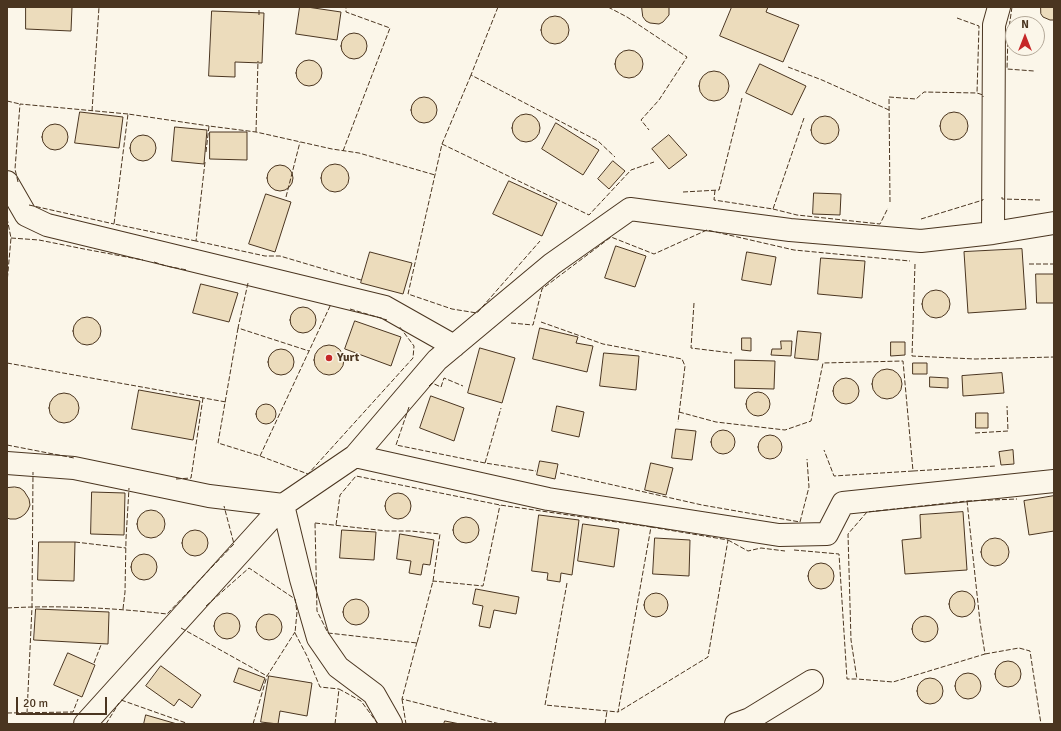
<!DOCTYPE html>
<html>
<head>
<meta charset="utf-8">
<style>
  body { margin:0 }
  #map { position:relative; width:1061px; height:731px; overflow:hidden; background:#fbf6e9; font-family:Signika,sans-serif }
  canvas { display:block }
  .frame { position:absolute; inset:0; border:8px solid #4a3520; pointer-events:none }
  .north { position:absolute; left:1005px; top:16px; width:40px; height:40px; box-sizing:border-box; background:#fbf6e9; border:1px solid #b4a999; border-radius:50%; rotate:0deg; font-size:11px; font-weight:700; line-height:16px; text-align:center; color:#4a3520 }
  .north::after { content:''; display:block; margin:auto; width:14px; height:18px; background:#c62828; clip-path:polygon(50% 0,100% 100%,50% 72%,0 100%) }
  .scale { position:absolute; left:16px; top:697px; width:91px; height:18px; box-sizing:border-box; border:2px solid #4a3520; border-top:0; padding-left:5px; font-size:12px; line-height:14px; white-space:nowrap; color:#4a3520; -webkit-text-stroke:3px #fbf6e9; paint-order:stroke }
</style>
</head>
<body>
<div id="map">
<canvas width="1061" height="731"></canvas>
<div class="frame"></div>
<div class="north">N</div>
<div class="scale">20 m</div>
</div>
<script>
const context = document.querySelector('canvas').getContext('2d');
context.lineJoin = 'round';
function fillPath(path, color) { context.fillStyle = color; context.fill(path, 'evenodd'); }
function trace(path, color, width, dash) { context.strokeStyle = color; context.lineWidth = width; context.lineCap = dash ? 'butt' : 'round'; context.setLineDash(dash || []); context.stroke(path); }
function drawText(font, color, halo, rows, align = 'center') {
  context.font = font + ' Signika,sans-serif'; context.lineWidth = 3; context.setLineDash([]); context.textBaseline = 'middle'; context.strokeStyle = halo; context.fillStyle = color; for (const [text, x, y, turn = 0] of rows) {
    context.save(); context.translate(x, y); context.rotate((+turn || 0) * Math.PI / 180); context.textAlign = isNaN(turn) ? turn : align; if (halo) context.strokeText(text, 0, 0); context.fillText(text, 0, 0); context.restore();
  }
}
const building = new Path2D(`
  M26,7h46l-1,24 -45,-2z
  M300,7h7l34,5 -4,28 -41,-6z
  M642,7h27v8l-6,7 -4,2 -9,-1 -4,-2 -3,-4z
  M732,7h36l-2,5 33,13 -16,37 -63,-26z
  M1041,7h13v13h-4l-7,-3 -2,-3z
  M212,11l52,2 -2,50 -27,-1v15l-26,-1z
  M541 30a14 14 0 1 1 28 0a14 14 0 1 1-28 0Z
  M341 46a13 13 0 1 1 26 0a13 13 0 1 1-26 0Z
  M615 64a14 14 0 1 1 28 0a14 14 0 1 1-28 0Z
  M296 73a13 13 0 1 1 26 0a13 13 0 1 1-26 0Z
  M760,64l46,22 -14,29 -46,-22z
  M699 86a15 15 0 1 1 30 0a15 15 0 1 1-30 0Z
  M411 110a13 13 0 1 1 26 0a13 13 0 1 1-26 0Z
  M940 126a14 14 0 1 1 28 0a14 14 0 1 1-28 0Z
  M80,112l43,5 -4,31 -44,-5z
  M512 128a14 14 0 1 1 28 0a14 14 0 1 1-28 0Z
  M811 130a14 14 0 1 1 28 0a14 14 0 1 1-28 0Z
  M556,123l43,27 -16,25 -41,-26z
  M42 137a13 13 0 1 1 26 0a13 13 0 1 1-26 0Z
  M175,127l32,3 -3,34 -32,-3z
  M210,132h37v28l-37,-1z
  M130 148a13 13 0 1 1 26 0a13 13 0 1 1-26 0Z
  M669,135l18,20 -18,14 -17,-20z
  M613,161l12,10 -16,18 -11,-10z
  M321 178a14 14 0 1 1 28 0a14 14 0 1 1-28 0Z
  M267 178a13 13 0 1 1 26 0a13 13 0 1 1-26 0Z
  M509,181l48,22 -15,33 -49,-22z
  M814,193l27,1 -1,21 -27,-1z
  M266,194l25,8 -16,50 -26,-8z
  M616,246l30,10 -11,31 -30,-9z
  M1022,249l4,60 -58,4 -4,-61z
  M370,252l42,11 -9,31 -42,-11z
  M747,252l29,5 -5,28 -29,-5z
  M821,258l44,3 -3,37 -44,-4z
  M1036,274h18v29h-17z
  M201,284l37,9 -9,29 -36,-9z
  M922 304a14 14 0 1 1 28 0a14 14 0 1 1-28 0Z
  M290 320a13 13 0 1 1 26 0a13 13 0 1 1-26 0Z
  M73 331a14 14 0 1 1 28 0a14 14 0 1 1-28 0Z
  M355,321l46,16 -10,29 -46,-17z
  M540,328l38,9 -2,6 17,3 -6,26 -54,-13z
  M798,331l23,2 -3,27 -23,-2z
  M742,338h9v13l-9,-1z
  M781,341h11l-1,15 -20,-1 1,-6h9z
  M891,342h14v13l-14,1z
  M314 360a15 15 0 1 1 30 0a15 15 0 1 1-30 0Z
  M480,348l35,10 -13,45 -34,-10z
  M268 362a13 13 0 1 1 26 0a13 13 0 1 1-26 0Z
  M604,353l35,3 -3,34 -36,-4z
  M735,360l40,1 -1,28 -39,-1z
  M913,363h14v11h-14z
  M872 384a15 15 0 1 1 30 0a15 15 0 1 1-30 0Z
  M1002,373l2,20 -41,3 -1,-20z
  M930,377l18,1v10l-18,-1z
  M833 391a13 13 0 1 1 26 0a13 13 0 1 1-26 0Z
  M139,390l61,11 -7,39 -61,-11z
  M746 404a12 12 0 1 1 24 0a12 12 0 1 1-24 0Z
  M49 408a15 15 0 1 1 30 0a15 15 0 1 1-30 0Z
  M431,396l33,12 -10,33 -34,-13z
  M256 414a10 10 0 1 1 20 0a10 10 0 1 1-20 0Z
  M557,406l27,6 -5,25 -27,-6z
  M976,413h12v15h-12z
  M676,429l20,2 -4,29 -20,-2z
  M711 442a12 12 0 1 1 24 0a12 12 0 1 1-24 0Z
  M758 447a12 12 0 1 1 24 0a12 12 0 1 1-24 0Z
  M1013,450l1,14 -13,1 -2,-13z
  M540,461l18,3 -3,15 -18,-4z
  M651,463l22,5 -7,27 -21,-5z
  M15,487l5,1 4,3 5,8 1,6 -2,5 -3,4 -4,3 -5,2h-6l-3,-1v-30z
  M92,492l33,1 -1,42 -33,-1z
  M385 506a13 13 0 1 1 26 0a13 13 0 1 1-26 0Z
  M1054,496v35l-25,4 -5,-34z
  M137 524a14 14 0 1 1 28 0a14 14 0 1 1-28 0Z
  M963,512l4,58 -62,4 -3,-34 19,-2 -1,-23z
  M539,515l40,5 -7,55 -11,-2 -1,9 -13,-2 1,-7 -16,-2z
  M453 530a13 13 0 1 1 26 0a13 13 0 1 1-26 0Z
  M583,524l36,5 -5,38 -36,-6z
  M182 543a13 13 0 1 1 26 0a13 13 0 1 1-26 0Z
  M342,530l34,2 -2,28 -34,-2z
  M400,534l34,6 -4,25 -7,-1 -2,11 -12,-2 2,-12 -14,-2z
  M655,538l35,2 -1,36 -36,-2z
  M981 552a14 14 0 1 1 28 0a14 14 0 1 1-28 0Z
  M39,542h36l-1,39 -36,-1z
  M131 567a13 13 0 1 1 26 0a13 13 0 1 1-26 0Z
  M808 576a13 13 0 1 1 26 0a13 13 0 1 1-26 0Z
  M476,589l43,8 -3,17 -22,-4 -4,18 -11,-2 4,-20 -10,-2z
  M949 604a13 13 0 1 1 26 0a13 13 0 1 1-26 0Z
  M644 605a12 12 0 1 1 24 0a12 12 0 1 1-24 0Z
  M343 612a13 13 0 1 1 26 0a13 13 0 1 1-26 0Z
  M36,609l73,3 -1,32 -74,-4z
  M214 626a13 13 0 1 1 26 0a13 13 0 1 1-26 0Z
  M256 627a13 13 0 1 1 26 0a13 13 0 1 1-26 0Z
  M912 629a13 13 0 1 1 26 0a13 13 0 1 1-26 0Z
  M68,653l27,12 -13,32 -28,-12z
  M995 674a13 13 0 1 1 26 0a13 13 0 1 1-26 0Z
  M161,666l40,29 -9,13 -13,-9 -5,7 -28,-20z
  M239,668l26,10 -5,13 -26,-9z
  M955 686a13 13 0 1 1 26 0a13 13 0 1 1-26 0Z
  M269,676l43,7 -5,33 -27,-5 -2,13 -17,-2z
  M917 691a13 13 0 1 1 26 0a13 13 0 1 1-26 0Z
  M146,715l31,9h-33z
  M445,721l15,3h-16z`);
fillPath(building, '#ecdcbc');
trace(building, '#4a3520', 1);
const minor = new Path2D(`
  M7,182l19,33 21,10 338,82 69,39
  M993,233l1,-208 5,-18
  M355,456l193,43 231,36 48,-1 16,-31 211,-22
  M7,463l67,5 135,28 74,9 18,74 17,59 20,29 36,27 17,30
  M85,724l198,-219 72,-49 82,-96 115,-96 78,-55 160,21 131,11 72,-8 61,-10
  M736,724l14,-5 62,-38`);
trace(minor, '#4a3520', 24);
trace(minor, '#fbf6e9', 22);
trace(new Path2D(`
  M498,7l-27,68 127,66 17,16
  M608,7l19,10 60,40 -28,43 -18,20 8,10
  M1012,7l-4,28 -1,34 27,2
  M259,15v-8
  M957,18l22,8 -2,67
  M788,67l34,13 67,30
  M471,75l-29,69 -34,150 44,15 25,4 63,-72
  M7,101l13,3
  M92,111l7,-104
  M256,132l2,-71
  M442,144l147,71 42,-45 23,-8
  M343,151l47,-123 -44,-16v-5
  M206,152l3,-26 47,6 76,17 27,4 76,22
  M205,162l-9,79 69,15h15l81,24
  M18,182l-3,-13 5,-65 108,10
  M715,190l-1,10 59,9 31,-91
  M683,192l36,-2 23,-92
  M286,197l14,-55
  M1002,197v2l38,1
  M890,202l-1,-105 27,2 8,-7 53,1 6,2v2
  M29,205l85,19
  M773,209l24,6 83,9 8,-16
  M7,218l4,20 -4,45
  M921,219l62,-19v-1
  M11,238l28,2 45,9 59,11
  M196,241l-82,-17 14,-110 81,12
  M154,262l12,4 21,4
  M915,264l-3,92 63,3 79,-2
  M1029,264h25
  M248,283l-10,45 71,23
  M694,303l-3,45 41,5
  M350,309l37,11
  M541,322l62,22 79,15 3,7 -7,56
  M511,323l22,2 9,-36 69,-52 43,17 53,-24 87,20 116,11
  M238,328l-20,115 42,13 48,18 105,-116 1,-12 -15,-20
  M7,363l219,39
  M429,386l3,-3 9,4 3,-9 19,8
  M409,407l-13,38 89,18 51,8
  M679,412l37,10 69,8 26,-9 12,-58 80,-2 10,110 -79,5 -10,-26
  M975,433l33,-2 -1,-25
  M7,445l67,13
  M260,456l71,-152
  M485,463l16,-55
  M913,471l83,-5
  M560,473l142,32 98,17 9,-35 -2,-28
  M176,479l15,-1 12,-80
  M967,501l50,-2
  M315,523l72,8h24l29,3 -7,47 -16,62 -89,-10 -11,-22z
  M336,525l4,-30 16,-19 144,29 151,22 -33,185 90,-55 20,-117 -77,-13
  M728,540l20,11 13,-3 24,3
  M75,542l51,6
  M794,550l45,4 8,125h10l-6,-39 -3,-106 19,-22 100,-11 13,121 5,32 -92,28 -36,-3
  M433,582v-1l50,5 17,-81
  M567,583l-22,122 73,7
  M206,606l43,-38 46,31 2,13 -2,21 12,23 13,31 19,2
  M7,608c53,-3 107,0 160,6l67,-70 -10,-38
  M123,609l2,-17 1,-53 3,-51
  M181,628l86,48
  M417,642l-15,57 98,25
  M985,654l34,-6 11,3 11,73
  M94,663l7,-18
  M402,699l4,25
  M121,700l68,24
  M7,713l66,-1 5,-13
  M27,713l5,-106 1,-135
  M106,724l13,-21
  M253,724l14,-48 28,-44
  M335,724l4,-35 22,12 17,23
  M605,724l2,-13`), '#4a3520', 1, [5, 2]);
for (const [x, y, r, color] of [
  [329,358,4,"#c62828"]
]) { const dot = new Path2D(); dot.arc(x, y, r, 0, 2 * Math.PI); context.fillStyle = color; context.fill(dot); trace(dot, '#fbf6e9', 1.5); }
drawText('bold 12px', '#4a3520', '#fbf6e9', [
  ["Yurt",337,358]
], 'left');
</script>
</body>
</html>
